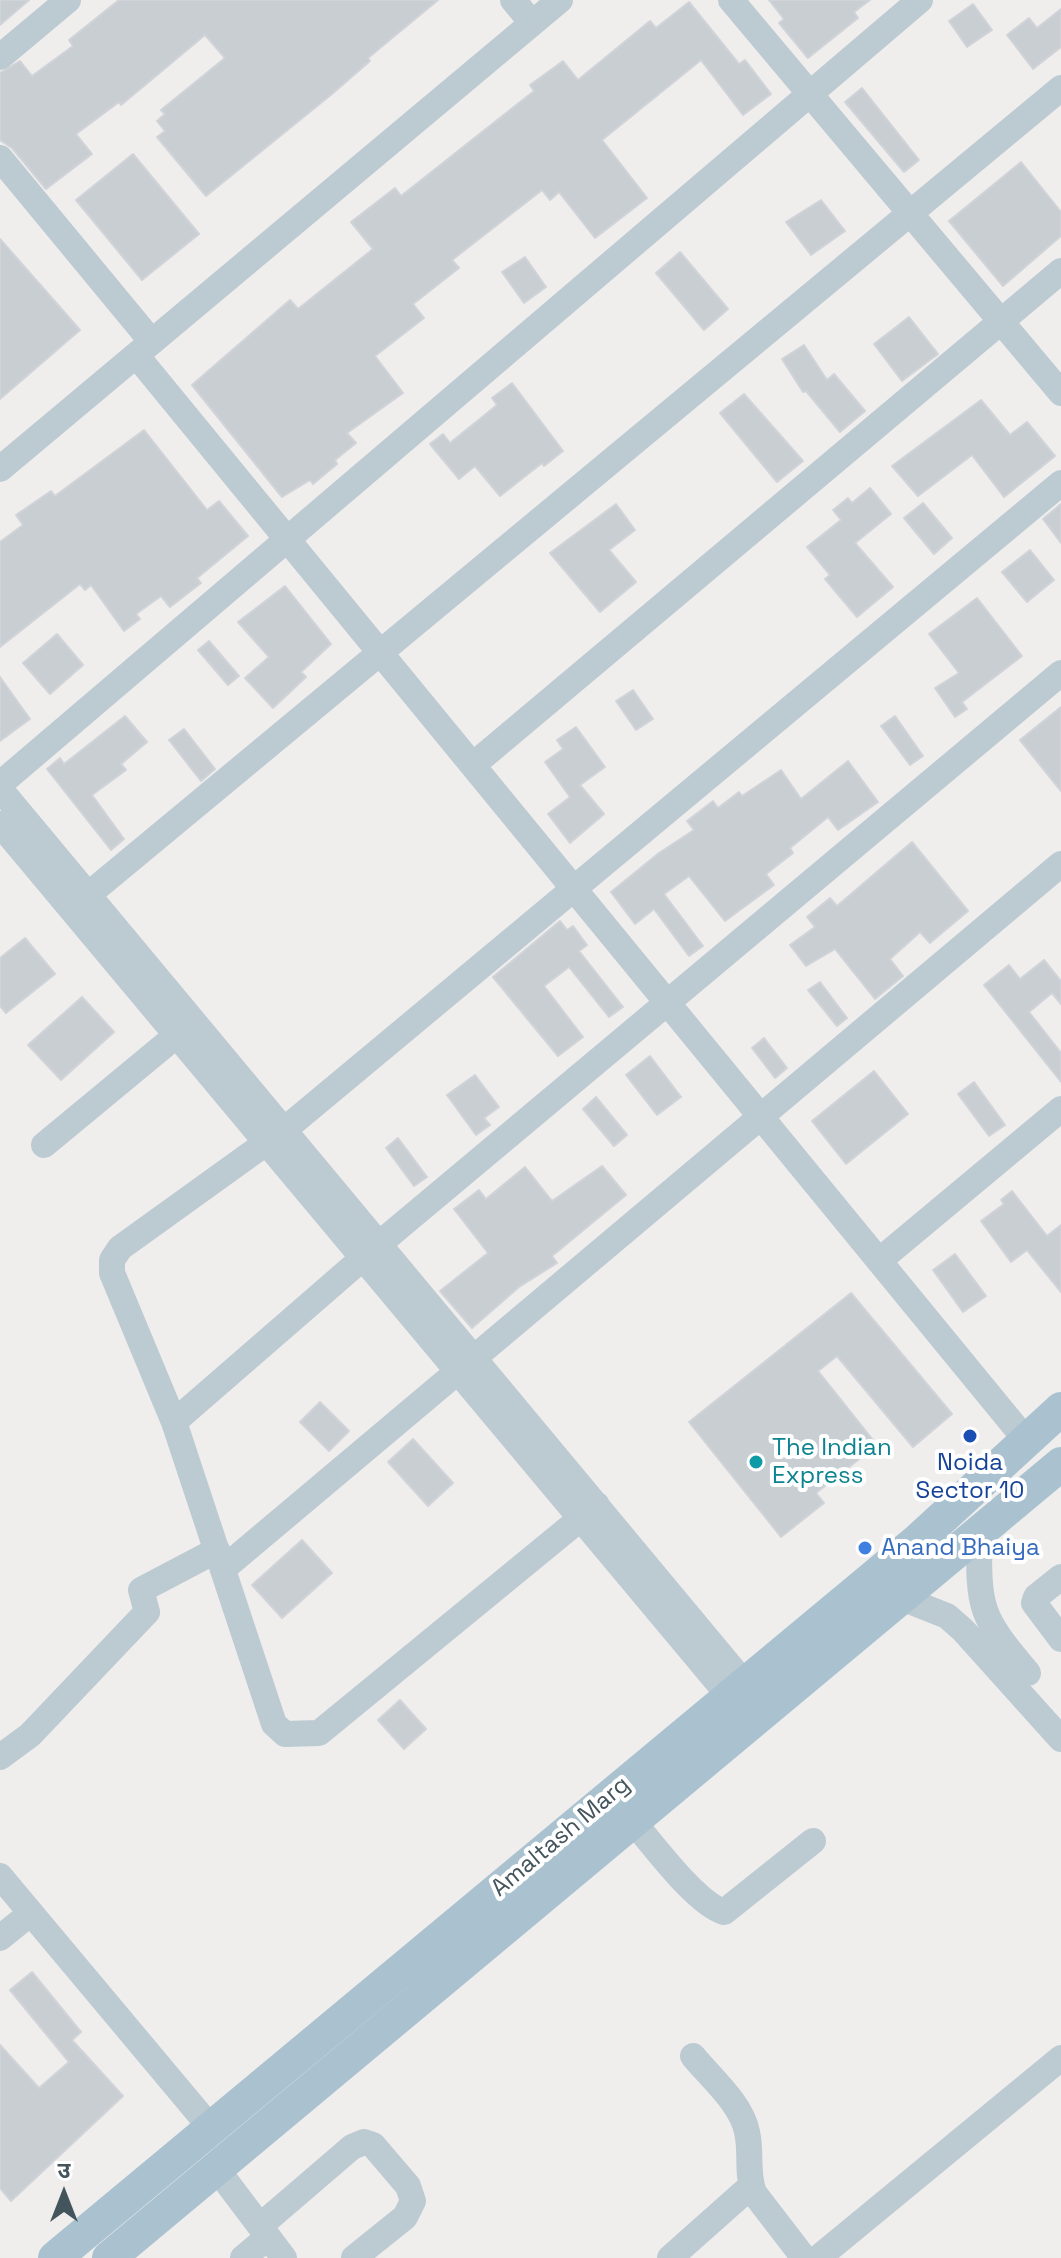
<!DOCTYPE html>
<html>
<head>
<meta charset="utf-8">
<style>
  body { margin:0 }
  #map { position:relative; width:1061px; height:2258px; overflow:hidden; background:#f0eded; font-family:"Space Grotesk","Noto Sans Devanagari",sans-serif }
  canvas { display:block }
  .north { position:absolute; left:24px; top:2154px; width:80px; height:80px; -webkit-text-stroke:6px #fff; paint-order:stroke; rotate:0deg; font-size:22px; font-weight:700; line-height:32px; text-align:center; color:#44545c }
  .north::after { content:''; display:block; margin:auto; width:28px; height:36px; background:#44545c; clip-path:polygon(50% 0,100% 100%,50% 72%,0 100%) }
</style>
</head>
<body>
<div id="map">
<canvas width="1061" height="2258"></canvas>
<div class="north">उ</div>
</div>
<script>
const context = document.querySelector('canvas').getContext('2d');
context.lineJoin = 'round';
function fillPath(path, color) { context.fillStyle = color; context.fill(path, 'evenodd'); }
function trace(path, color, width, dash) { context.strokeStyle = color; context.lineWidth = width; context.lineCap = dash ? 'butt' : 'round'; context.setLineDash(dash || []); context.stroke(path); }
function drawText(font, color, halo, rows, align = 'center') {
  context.font = font + ' "Space Grotesk",sans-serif'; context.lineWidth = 8; context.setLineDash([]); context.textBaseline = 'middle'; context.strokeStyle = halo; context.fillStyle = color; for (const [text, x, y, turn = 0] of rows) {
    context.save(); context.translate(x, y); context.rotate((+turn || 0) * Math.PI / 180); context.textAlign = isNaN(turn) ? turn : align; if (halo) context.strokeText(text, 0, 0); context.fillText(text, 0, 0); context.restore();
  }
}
const building = new Path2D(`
  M0,0h29l-29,25z
  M119,0h319l-70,58 2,3 -38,33 -126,102 -49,-59 8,-6 -8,-10 8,-7 -4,-4 64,-52 -20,-23 -84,70 -2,-3 -43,32 16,20 -46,35 -34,-41 -12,-8v-67l20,-12 12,15 41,-30 -4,-6z
  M769,0h101l-16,12 4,6 -50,40 -29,-35 5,-4z
  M689,2l50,62 6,-4 26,34 -28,21 -42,-55 -99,80 45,58 -52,40 -36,-46 -9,8 -8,-10 -90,70 7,8 -46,36 11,14 -49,38 28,37 -56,40 9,10 -21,17 2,4 -24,20 -3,-4 -28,17 -90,-112 98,-85 8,9 75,-60 -22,-27 44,-34 6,8 133,-105 -4,-6 33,-24 15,19 72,-59 6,7z
  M973,4l19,26 -25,17 -18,-26z
  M1061,9v38l-28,22 -26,-34 22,-17 8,10z
  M862,88l57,72 -15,12 -59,-70z
  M133,154l66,80 -57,46 -66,-80z
  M1021,162l40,50v24l-58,50 -54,-65z
  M821,200l24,31 -34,24 -25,-33z
  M0,239l80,91 -80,69z
  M680,252l48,57 -24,21 -48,-57z
  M525,257l21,30 -22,16 -22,-31z
  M909,317l29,37 -36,27 -28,-37z
  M804,345l23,35 7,-6 31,37 -25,21 -34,-41 -3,1 -21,-33z
  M512,383l51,68 -19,15 -2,-3 -42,33 -25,-30 -16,13 -29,-35 13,-10 7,9 47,-38 -5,-7z
  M744,394l59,67 -26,21 -57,-69z
  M981,400l29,35 17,-13 28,34 -51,41 -32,-42 -54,41 -26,-30z
  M144,430l63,80 12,-9 29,35 -51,42 4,5 -31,24 -9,-11 -25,18 4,5 -16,12 -33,-46 -6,5 -5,-6 -80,63v-105l23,-17 -7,-10 35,-24 4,5z
  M870,488l21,26 -36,29 38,44 -36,30 -32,-38 5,-4 -23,-28 34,-27 -8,-10 15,-12 4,5z
  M923,503l29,35 -18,16 -30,-36z
  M616,504l19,26 -26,20 27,32 -36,30 -50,-59z
  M1061,504v39l-18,-24z
  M1030,550l24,30 -27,22 -25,-30z
  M285,586l46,58 -30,28 5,5 -33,31 -28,-30 24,-21 -31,-35z
  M977,598l45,58 -60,46 5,7 -12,8 -20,-29 24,-15 -30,-39z
  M57,634l26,31 -33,29 -27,-31z
  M209,641l30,35 -11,9 -30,-35z
  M0,677l30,42 -30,22z
  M633,690l20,29 -17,11 -20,-29z
  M1061,707v84l-41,-51z
  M125,716l22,26 -26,22 5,6 -34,25 32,44 -13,11 -64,-81 13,-11 4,6z
  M895,716l28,40 -13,9 -29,-39z
  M576,727l29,40 -25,18 24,29 -34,29 -22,-29 22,-17 -25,-35 18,-13 -6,-9z
  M184,729l31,40 -14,12 -32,-41z
  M848,761l30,41 -40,28 -10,-13 -38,31 3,5 -27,21 8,11 -11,8 -38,28 -36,-45 -25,18 39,52 -14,10 -35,-47 -19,15 -24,-32 48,-39 35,-23 -7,-9 26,-20 5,7 21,-16 3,4 39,-26 20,29z
  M912,842l56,69 -38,32 -10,-11 -30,27 13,17 -28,23 -40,-50 -29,17 -16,-21 25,-18 -8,-10 23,-19 7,8z
  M560,921l7,9 6,-4 14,19 -8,6 44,56 -14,10 -40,-50 -25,19 39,51 -25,19 -65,-79z
  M25,938l30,36 -49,39 -6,-7v-48z
  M1044,960l17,21v23l-9,-11 -23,19 32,41v29l-77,-97 25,-20 11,14z
  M820,982l27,36 -10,8 -29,-36z
  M82,997l32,35 -53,48 -33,-35z
  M764,1038l23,30 -12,10 -23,-30z
  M650,1056l31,41 -24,18 -31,-40z
  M874,1071l34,43 -62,50 -34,-43z
  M475,1075l24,32 -15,11 6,7 -14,10 -29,-40z
  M974,1082l31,43 -16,11 -31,-42z
  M596,1097l31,38 -13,11 -31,-37z
  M398,1138l29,39 -13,9 -28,-38z
  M602,1166l24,29 -74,61 5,7 -38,24 -47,41 -32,-37 48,-38 -34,-44 25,-19 7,9 39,-32 27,34z
  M1012,1191l35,45 14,-11v67l-34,-42 -16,12 -30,-41 23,-17 -3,-4z
  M955,1254l31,42 -23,16 -30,-42z
  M851,1293l101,121 -39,33 -76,-91 -19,15 59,74 -61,48 8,10 -43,34 -92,-115z
  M320,1402l29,29 -20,20 -29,-29z
  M413,1439l40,44 -25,23 -40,-44z
  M302,1540l30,33 -50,45 -30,-33z
  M400,1700l26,29 -22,20 -26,-29z
  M32,1972l49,60 -9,8 51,56 -112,105 -11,-13v-143l39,43 30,-26 -59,-72z`);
fillPath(building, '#c9ced2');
trace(building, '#d0d4d9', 2);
trace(new Path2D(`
  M513,0l19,23
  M731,0l330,393
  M0,57l68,-57
  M0,158l152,184
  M136,355l890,1085
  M0,469l560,-469
  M473,765l588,-494
  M0,784l920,-784
  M0,789l745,895
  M0,824l730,873
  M71,909l990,-821
  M44,1145l145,-120
  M880,1260l181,-151
  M174,1422l205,-178 682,-571
  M597,1505l-278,228 -34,1 -11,-10 -100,-302 -62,-149v-13l8,-12 164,-118 777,-647
  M979,1532c0,77 -1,82 49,141
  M223,1569l838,-705
  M1061,1577l-25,20 -2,6 27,36
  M899,1597l48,19 16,14 98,109
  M0,1757l30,-22 117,-123 -6,-22 76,-40
  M631,1819c20,23 65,85 93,93l89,-71
  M0,1876l211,252
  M0,1938l31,-25
  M693,2056c17,21 49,48 54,76 5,21 -1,40 7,61l50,65
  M216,2168l68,90
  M260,2226l92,-79 12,-5 9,3 35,41 5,15 -8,16 -51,41
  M243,2258l25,-21
  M670,2258l81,-72
  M818,2258l243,-200`), '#bccad1', 26);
trace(new Path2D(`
  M55,2258l862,-717 144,-132
  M109,2258l952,-794`), '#aac2cf', 34);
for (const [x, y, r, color] of [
  [970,1436,8,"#1a4fb4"],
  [756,1462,8,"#0f9aa8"],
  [865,1548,8,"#3f7fe0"]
]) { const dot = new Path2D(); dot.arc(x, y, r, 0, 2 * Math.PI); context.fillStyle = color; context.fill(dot); trace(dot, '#fff', 3); }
drawText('24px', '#0d838f', '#fff', [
  ["The Indian",772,1448],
  ["Express",772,1476]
], 'left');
drawText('24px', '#164399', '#fff', [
  ["Noida",970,1463],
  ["Sector 10",970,1491]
]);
drawText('24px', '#366cbe', '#fff', [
  ["Anand Bhaiya",881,1548]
], 'left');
drawText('24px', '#44545c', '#fff', [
  ["Amaltash Marg",561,1837,-40]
]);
</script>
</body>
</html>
